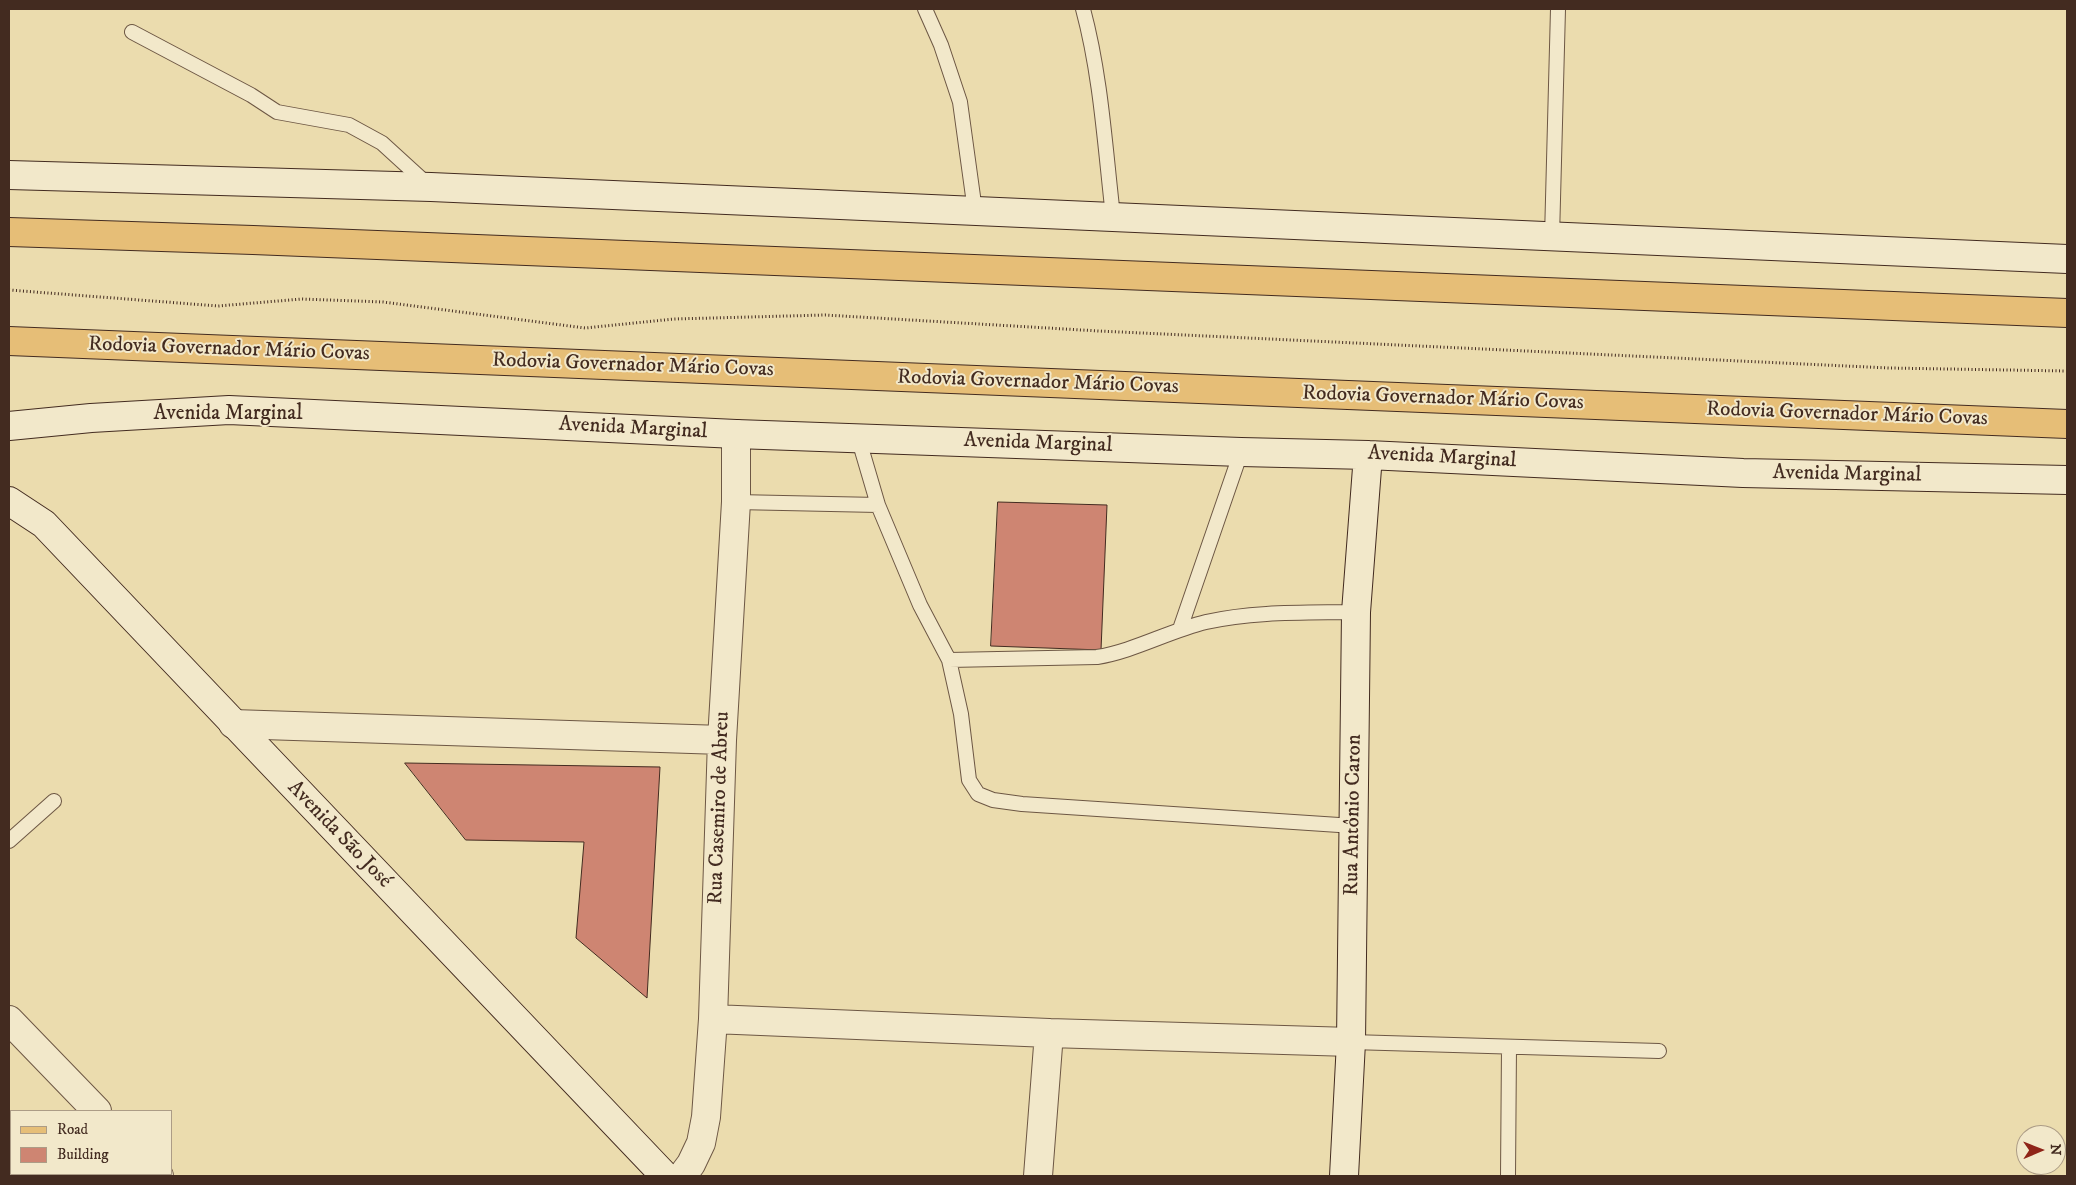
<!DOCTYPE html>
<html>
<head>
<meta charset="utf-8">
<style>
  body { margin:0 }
  #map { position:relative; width:2076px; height:1185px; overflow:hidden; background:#ebdcae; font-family:"IM FELL DW Pica",serif }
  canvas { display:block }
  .frame { position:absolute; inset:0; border:10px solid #432b20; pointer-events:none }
  .legend { position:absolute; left:10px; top:1110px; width:162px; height:65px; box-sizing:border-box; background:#f2e8ca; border:1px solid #ac9c86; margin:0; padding:6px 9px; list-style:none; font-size:15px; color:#432b20 }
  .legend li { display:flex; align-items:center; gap:10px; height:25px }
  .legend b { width:25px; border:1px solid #ac9c86 }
  .north { position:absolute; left:2016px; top:1125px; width:50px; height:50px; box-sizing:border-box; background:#f2e8ca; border:1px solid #ac9c86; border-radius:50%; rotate:89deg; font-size:14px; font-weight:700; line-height:20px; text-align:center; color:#432b20 }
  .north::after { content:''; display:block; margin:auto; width:18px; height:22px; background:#8f2418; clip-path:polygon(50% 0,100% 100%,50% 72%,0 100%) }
</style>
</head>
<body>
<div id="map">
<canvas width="2076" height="1185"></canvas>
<div class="frame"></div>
<ul class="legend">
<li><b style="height:6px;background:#e6be77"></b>Road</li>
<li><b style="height:14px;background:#ce8572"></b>Building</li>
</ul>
<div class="north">N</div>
</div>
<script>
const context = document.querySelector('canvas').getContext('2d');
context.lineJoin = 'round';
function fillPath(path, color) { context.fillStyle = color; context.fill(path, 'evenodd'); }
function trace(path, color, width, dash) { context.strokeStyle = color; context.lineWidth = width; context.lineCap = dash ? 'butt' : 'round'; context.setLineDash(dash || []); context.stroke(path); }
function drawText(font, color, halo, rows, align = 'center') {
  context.font = font + ' "IM FELL DW Pica",serif'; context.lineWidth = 4; context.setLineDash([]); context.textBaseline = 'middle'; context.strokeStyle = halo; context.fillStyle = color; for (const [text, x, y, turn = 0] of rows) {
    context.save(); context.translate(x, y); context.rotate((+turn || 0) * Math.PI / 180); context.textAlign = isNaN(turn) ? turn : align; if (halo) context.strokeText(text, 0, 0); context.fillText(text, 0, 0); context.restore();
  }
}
const building = new Path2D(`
  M998,502l109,3 -6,145 -110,-4z
  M405,763l255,4 -13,231 -71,-60 8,-96 -118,-2z`);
fillPath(building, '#ce8572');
trace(building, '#432b20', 1);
const lane = new Path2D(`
  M925,9l16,36 19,57 15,109
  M1083,9c18,67 22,138 30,207
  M132,32l119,63 26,17 72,13 33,18 46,42
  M1552,237l6,-228
  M858,437l20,68 42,100 29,55
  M736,502l142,3
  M1180,629l61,-177
  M1354,826l-332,-22 -29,-4 -15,-6 -9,-14 -8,-66 -12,-54 148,-3c37,-6 72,-26 109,-35 49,-11 100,-9 150,-10
  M9,841l45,-40
  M1351,1042l308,9
  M1508,1176l1,-129`);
const street = new Path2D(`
  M233,724l489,16
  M713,1019l336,14 302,9
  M9,1020l88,91
  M157,1174l2,2
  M682,1176l9,-12 10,-21 5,-26 7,-98 9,-279 14,-238v-68
  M1038,1176l11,-143`);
const secondary = new Path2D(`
  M9,175l422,12 1636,72
  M9,426l82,-8 138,-8 507,24 505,18 127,3 375,18 324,7
  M9,501l35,23 621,652
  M1344,1176l7,-134 5,-430 12,-157`);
const primary = new Path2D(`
  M9,232l244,8 1814,73
  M9,341l2058,83`);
trace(lane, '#6d5744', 16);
trace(street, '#6d5744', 30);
trace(secondary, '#432b20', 30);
trace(primary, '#432b20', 30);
trace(new Path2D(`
  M9,290l209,16 84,-7 81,3 202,26 89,-9 151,-4 274,16 790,37 178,3`), '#432b20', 3, [1, 2.5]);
trace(lane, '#f2e8ca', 14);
trace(street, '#f2e8ca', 28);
trace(secondary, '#f2e8ca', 28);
trace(primary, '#e6be77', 28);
drawText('21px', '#432b20', '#f2e8ca', [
  ["Rodovia Governador Mário Covas",229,350,2],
  ["Rodovia Governador Mário Covas",633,366,2],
  ["Rodovia Governador Mário Covas",1038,383,2],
  ["Rodovia Governador Mário Covas",1443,399,2],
  ["Avenida Marginal",228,415],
  ["Rodovia Governador Mário Covas",1847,415,2],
  ["Avenida Marginal",633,429,3],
  ["Avenida Marginal",1038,444,2],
  ["Avenida Marginal",1442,458,3],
  ["Avenida Marginal",1847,475,1],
  ["Rua Casemiro de Abreu",720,808,-88],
  ["Rua Antônio Caron",1354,815,-89],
  ["Avenida São José",339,835,46]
]);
</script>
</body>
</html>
